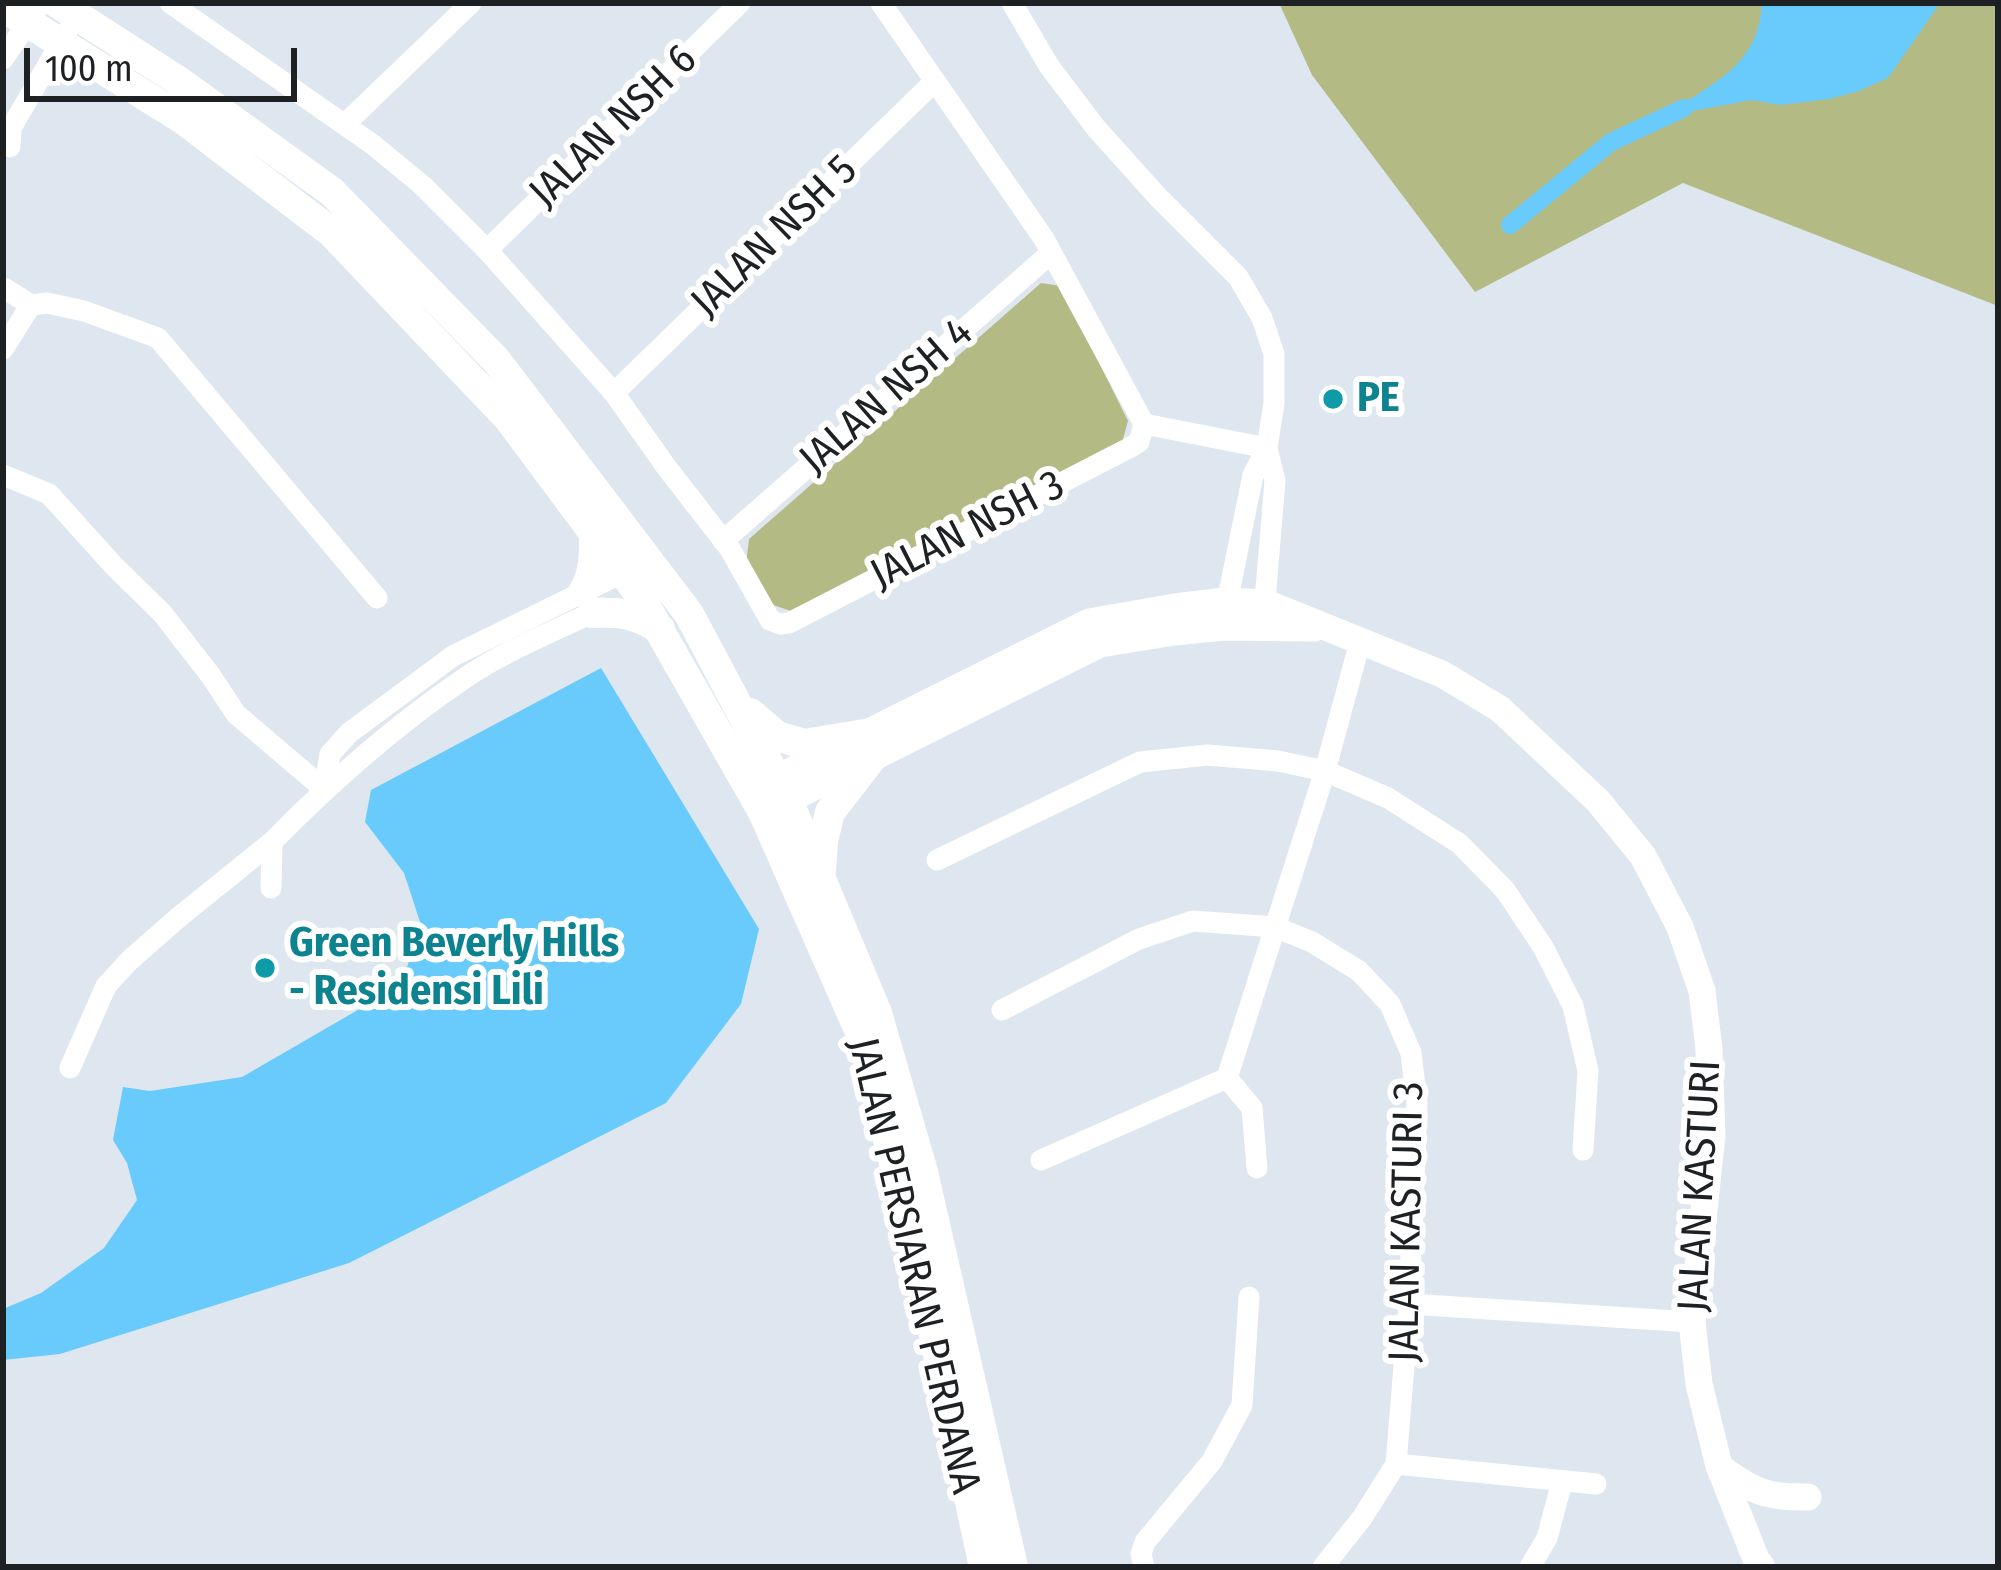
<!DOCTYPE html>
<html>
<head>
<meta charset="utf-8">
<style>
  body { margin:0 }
  #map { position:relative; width:2001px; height:1570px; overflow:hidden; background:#dee7ef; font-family:"Fira Sans Condensed",sans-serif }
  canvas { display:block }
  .frame { position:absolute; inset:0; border:6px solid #1e2124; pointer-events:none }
  .scale { position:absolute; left:24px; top:48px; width:273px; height:54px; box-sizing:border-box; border:6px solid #1e2124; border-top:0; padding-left:15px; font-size:36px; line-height:42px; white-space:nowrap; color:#1e2124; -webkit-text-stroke:9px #fff; paint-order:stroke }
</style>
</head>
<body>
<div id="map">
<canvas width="2001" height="1570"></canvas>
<div class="frame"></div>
<div class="scale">100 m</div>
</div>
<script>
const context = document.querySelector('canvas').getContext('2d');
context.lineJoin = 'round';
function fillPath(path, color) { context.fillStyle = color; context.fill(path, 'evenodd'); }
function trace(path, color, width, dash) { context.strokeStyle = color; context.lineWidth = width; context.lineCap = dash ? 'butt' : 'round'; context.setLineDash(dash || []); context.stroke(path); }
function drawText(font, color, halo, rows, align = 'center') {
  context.font = font + ' "Fira Sans Condensed",sans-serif'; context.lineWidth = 12; context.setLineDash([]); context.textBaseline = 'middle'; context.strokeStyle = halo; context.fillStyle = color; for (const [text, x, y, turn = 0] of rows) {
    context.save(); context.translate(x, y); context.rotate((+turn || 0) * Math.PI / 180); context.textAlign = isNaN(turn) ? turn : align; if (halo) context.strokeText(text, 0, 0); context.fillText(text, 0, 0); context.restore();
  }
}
fillPath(new Path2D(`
  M1279,3h719v303l-315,-123 -208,109 -163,-217z
  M1041,283l20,3 67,135 -6,22 -328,169 -24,-8 -24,-40 3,-25z`), '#b4ba83');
fillPath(new Path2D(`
  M1762,3h178l-52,75 -29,13 -30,8 -48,6 -29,-5 -65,12 -5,-8c43,-27 77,-46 80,-101z
  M601,668l158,261 -18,75 -75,99 -317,160 -289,91 -57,6v-51l38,-16 63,-45 33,-48 -10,-37 -14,-23 10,-53 27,4 92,-14 159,-92 20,-60 -17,-52 -39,-51 6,-32z`), '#69cbfb');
trace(new Path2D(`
  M1510,225l101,-83 73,-34`), '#69cbfb', 18);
trace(new Path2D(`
  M170,3l202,141 50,41 65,65 127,143 53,75 63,81 40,71 10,4 9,-1 340,-175 10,-6 5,-18
  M881,3l163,236 100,185 123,24
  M1012,3l37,63 47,62 61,68 81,81 24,41 12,36v49l-7,45 -14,27 -28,137
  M3,59l38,-56
  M345,124l126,-121
  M10,147l1,-19 56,-96
  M487,250l253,-247
  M4,288l27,17 16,-2 37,8 74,27 219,260
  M3,349l28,-44
  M614,393l321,-312
  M3,475l46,19 65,72 48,47 49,63 25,38 88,75
  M723,541l328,-288
  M1264,613l11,-132 -8,-33
  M324,789l6,-35 19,-21 104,-77 181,-89
  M272,842c59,-60 121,-115 190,-162 40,-28 95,-50 140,-72
  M937,860l203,-98 68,-7 70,6 47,10 63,27 72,46 45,46 38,57 30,59 15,65 -5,79
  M1002,1010l137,-71 54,-18 82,6 37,15 47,29 31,33 21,49 6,50 -8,201 -13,160 -34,54 -39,49
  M70,1068l36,-82 24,-26 49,-43 93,-75 -1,46
  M1227,1078l98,-307 35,-129
  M1041,1160l186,-82 25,30 5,60
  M1409,1304l283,18
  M1396,1464l200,20
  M1144,1567l-3,-13 4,-12 67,-81 30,-56 7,-108
  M1530,1567l17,-29 15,-56`), '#fff', 21);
trace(new Path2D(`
  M761,786l328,-164 86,-15 50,-6 41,2 176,71 58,35 98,92 45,55 37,71 22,64 7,58 3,86 -20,187 7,62 20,82 37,93 6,8
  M768,810l332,-166 74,-12 50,-5 90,1
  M1722,1469c32,23 46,29 86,28`), '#fff', 27);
trace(new Path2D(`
  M57,3l120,77 155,112 164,168 193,254 99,186 89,213 46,159 90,395
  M3,7l181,113 147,112 178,187 128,172 126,221 100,227 52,208 69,320
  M583,592c12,-19 11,-38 11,-61
  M592,613c30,-1 41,0 68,16
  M750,713l27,23 27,8 61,-10
  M821,871l2,-30 7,-29 44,-57`), '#fff', 30);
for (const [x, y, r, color] of [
  [1333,399,12,"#0f9aa8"],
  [265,968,12,"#0f9aa8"]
]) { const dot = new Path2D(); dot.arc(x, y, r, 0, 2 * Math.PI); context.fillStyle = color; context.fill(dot); trace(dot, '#fff', 4.5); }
drawText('42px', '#1e2124', '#fff', [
  ["JALAN NSH 6",614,127,-44],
  ["JALAN NSH 5",775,237,-44],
  ["JALAN NSH 4",887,397,-41],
  ["JALAN NSH 3",968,531,-27],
  ["JALAN KASTURI",1701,1186,-87],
  ["JALAN KASTURI 3",1408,1222,-89],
  ["JALAN PERSIARAN PERDANA",913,1266,77]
]);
drawText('bold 42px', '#0d838f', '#fff', [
  ["PE",1357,399],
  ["Green Beverly Hills",289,944],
  ["- Residensi Lili",289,992]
], 'left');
</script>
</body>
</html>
